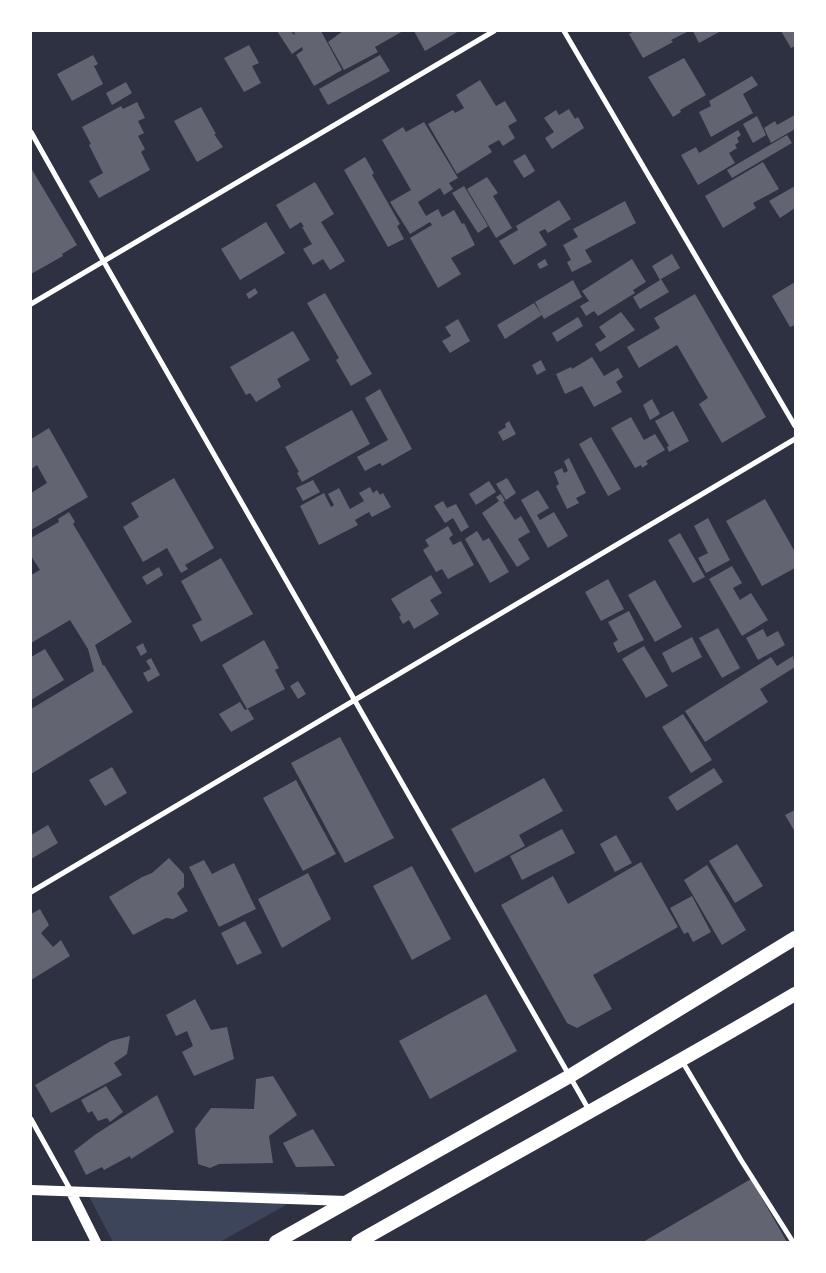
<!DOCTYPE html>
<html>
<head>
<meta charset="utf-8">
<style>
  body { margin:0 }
  #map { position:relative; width:826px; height:1273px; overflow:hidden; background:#2d3142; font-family:"Open Sans",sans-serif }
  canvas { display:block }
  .frame { position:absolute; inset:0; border:32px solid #fff; pointer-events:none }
</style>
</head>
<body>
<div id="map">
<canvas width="826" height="1273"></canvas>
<div class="frame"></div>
</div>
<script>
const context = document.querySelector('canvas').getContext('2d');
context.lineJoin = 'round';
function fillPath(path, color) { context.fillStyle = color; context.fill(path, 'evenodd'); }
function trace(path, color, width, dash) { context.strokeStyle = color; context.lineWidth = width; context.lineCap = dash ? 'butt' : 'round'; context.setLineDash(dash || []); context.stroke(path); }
fillPath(new Path2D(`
  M85,1189l224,3 -89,50h-107z`), '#3c4559');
fillPath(new Path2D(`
  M277,31h14l3,4 1,-1 -2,-3h28l21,39 -28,16 -18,-31 7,-5 -1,-3 -10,7z
  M343,31h60l-28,16 3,5 -34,18 -16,-28z
  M414,31h45l-34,20z
  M634,31l33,1 22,-1 -18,9 2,2 -30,16 -14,-24z
  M693,31h28l-22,12z
  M781,31h14v15l-4,2z
  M249,45l10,18 -7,3 9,17 -17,9 -20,-34z
  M93,55l5,9 -4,2 9,18 -31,17 -15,-27z
  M380,55l10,16 -62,34 -9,-16z
  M684,58l22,37 -26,15 1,2 -8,5 -25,-40z
  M752,76l6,9 -15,9 10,19 -42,24 -12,-25 12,-6 -2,-5z
  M480,80l16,26 9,-5 12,20 -9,5 7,12 -12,8 -4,-6 -11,6 4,6 -35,22 -29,-50 25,-14 2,3 9,-5 -8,-13z
  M126,82l6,11 -20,12 -6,-12z
  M137,102l8,16 -7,3 6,12 -6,3 7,13 -4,3 9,18 -51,28 -10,-17 14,-8 -14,-28 2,-1 -9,-17 39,-21 2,3z
  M201,107l15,27h-2l9,13 -26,15 -23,-41z
  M569,109l6,10 3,-2 6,11 -32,21 -7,-11 9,-6 -10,-14 12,-8 3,5z
  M795,115v14l-24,14 -7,-15 11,-7 2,4z
  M757,116l9,19 -13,8 -10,-19z
  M424,122l34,56 -9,5 4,6 -9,6 -4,-7 -22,14 8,14 12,-7 4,8 12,-7 8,14 2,-1 11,22 -24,13 10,16 -23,14 -28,-50 22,-13 -2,-3 -20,12 -20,-32 21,-12 -29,-50 21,-13 3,5z
  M738,130l3,5 -4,3 2,4 -4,3 2,3 -8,5 6,10 -37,22 -17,-30 15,-8 3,6z
  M787,135l5,8 -60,35 -5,-8z
  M525,154l10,17 -11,7 -11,-17z
  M365,157l9,16 -2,2 28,49 -3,2 7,13 -16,8 -44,-77z
  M763,162l16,27 -26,14 3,5 -33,20 -18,-32z
  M31,168l46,77 -15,9 1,2 -32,18z
  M487,177l11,16 -5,3 19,32 -16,10 -29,-49z
  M315,182l19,32 -13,8 24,39 -15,9 -7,-11 -10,6 -10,-16 9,-5 -10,-17h2l-3,-5 -11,7 -14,-24z
  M464,186l24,40 -10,7 -26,-40z
  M795,186v22l-15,10 -11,-17z
  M559,200l12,19 -23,14 -3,-4 -6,3 8,13 -33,20 -15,-24 19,-11 -2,-4z
  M625,201l11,22 -51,27 7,12 -20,10 -5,-10 4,-2 -8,-15 15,-8 -5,-8z
  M266,222l19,31 -45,27 -19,-31z
  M672,254l8,14 -19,11 8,13 -29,17 -7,-12 27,-17 -8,-14z
  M545,259l3,6 -8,4 -3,-5z
  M632,259l14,23 -13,8 2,3 -37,23 -4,-5 -8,5 -6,-10 9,-5 -7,-10z
  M573,280l9,17 -38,22 -9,-17z
  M795,282v43l-5,2 -18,-31z
  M255,288l3,5 -9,6 -3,-5z
  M325,293l47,81 -21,12 -15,-26 3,-2 -32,-55z
  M695,294l71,123 -44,26 -23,-39 9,-6 -31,-53 -38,23 -12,-21 33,-19 -6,-10z
  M534,303l8,12 -37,24 -8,-14z
  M621,312l14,18 -35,22 -5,-8 11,-7 -7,-10z
  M578,317l5,9 -26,16 -5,-9z
  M458,319l12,22 -20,12 -8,-12 9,-5 -6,-9z
  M293,331l17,29 -33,19 4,8 -25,15 -6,-9 -4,2 -16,-28z
  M592,357l12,19 14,-8 5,9 -7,5 6,10 -28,15 -12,-21 -17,8 -9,-20 15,-7 1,2z
  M541,360l5,10 -9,5 -5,-10z
  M380,389l32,60 -30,17 -2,-3 -15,8 -8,-14 31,-17 -23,-42z
  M652,399l8,15 -10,6 -7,-15z
  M352,410l18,34 -68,38 -5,-9 2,-1 -14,-25z
  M673,411l16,30 -20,11 -2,-5 2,-1 -14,-25z
  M631,417l13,23 11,-6 10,16 -19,11 2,3 -6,4 -1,-3 -6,3 -24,-40z
  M509,421l7,13 -13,7 -5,-9 8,-5 -1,-3z
  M49,428l39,69 -57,33v-37l16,-10 -10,-18 -6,4v-30z
  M591,437l30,52 -13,7 -29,-52z
  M569,458l17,35 -10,5 3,5 -12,6 -11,-23 3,-2 -5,-12 8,-4 2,5 4,-2 -4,-10z
  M174,478l40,70 -29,17 3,4 -7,4 -14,-25 -24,14 -20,-35 16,-10 -8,-14z
  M507,478l9,15 -10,7 -10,-16z
  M313,480l7,12 -17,9 -7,-13z
  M489,481l7,11 -20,13 -7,-11z
  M370,487l3,6 4,-3 3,5 3,-2 8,14 -19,10 -3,-5 -14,8 3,5 -39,20 -19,-39 24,-13 7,14 3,-2 -6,-11 11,-6 11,21 14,-8 -5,-8z
  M538,490l11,18 -12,7 3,5 14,-8 14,24 -20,12 -27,-48z
  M501,494l4,7 -2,1 12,18 6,-4 9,16 -12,7 12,20 -13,8 -35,-54 17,-12 -3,-4z
  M765,499l30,53v16l-33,18 -36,-65z
  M443,501l4,7 9,-4 13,23 -8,5 -8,-14 -8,5 -11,-17z
  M69,512l6,10 -2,2 59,98 -37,23 8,21 1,-1 29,47 -102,62v-65l63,-38 -6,-22 -18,-29 -39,23v-68l9,-5 -9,-14v-18l28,-16 -1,-3z
  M708,518l22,42 -24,13 -8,-15 10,-5 -14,-27z
  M448,526l5,9 -4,3 4,7 8,-4 13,24 -26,14 -6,-10 -6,3 -13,-22 6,-4 -4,-6z
  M477,531l6,10 6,-3 20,34 -19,11 -25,-44z
  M680,533l25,44 -12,6 -25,-43z
  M221,558l32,56 -52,28 -9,-17 10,-5 -21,-39z
  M732,566l10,17 -9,5 7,12 11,-7 17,27 -26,16 -33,-57z
  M159,567l4,8 -16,10 -5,-8z
  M431,575l11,18 -12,7 9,14 -25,15 -5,-9 -6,4 -4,-7 2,-2 -10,-16z
  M608,579l16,30 -23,12 -16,-29z
  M655,580l27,47 -27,15 -27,-47z
  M629,611l15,29 -26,13 -5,-10 5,-3 -10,-18z
  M718,628l22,40 -18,10 -23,-40z
  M763,629l4,8 11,-6 7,14 -27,15 -12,-22z
  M692,637l10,20 -30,16 -10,-20z
  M264,640l15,28 -4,2 10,19 -38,20 -25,-44z
  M143,643l4,9 -6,4 -5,-9z
  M644,646l24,40 -22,12 -24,-39z
  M45,649l19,31 -33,20v-43z
  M793,656l2,11 -35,22 8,13 -63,40 -20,-31 86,-54 6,9z
  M151,658l9,17 -12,7 -5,-9 8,-4 -5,-8z
  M298,681l8,13 -8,5 -8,-13z
  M240,702l5,8 3,-1 6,10 -23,13 -12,-18z
  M683,714l29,46 -21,13 -29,-46z
  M340,737l54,101 -49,25 -54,-100z
  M112,767l15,26 -22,13 -16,-26z
  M714,768l9,14 -46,29 -9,-14z
  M544,778l19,33 -44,24 6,11 -50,27 -24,-44z
  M296,780l40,74 -33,17 -40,-73z
  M795,810v22l-10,-17z
  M48,825l10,18 -27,16v-24z
  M562,829l13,24 -53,27 -12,-24z
  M616,835l16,28 -17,9 -15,-28z
  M737,844l26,42 -28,17 -26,-42z
  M169,858l15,16v13l-7,6 11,18 -15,8 -7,-1 -33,17 -24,-38 33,-20 10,-4z
  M204,860l8,14 22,-11 22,46 -37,18 -30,-60z
  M641,862l37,65 -85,48 19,34 -35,19 -10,-5 -66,-118 52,-29 15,28z
  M707,865l39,65 -24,15 -38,-65z
  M412,866l39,73 -39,21 -39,-74z
  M308,873l23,46 -49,29 -24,-49z
  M692,896l19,36 -18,10 -5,-10 -4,2 -14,-26z
  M40,909l9,16 -8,8 12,14 8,-7 9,16 -39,24v-66z
  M245,921l17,32 -25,12 -16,-32z
  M486,994l31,57 -87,48 -31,-58z
  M195,999l16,31 16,-3 7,32 -40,17 -12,-24 11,-6 -6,-15 -11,5 -10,-21z
  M130,1036l-3,18 -13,9 8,12 -71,38 -16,-28 76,-44z
  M273,1076l24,39 -28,21 4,27 -54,1 -9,4 -12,-4 -3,-35 16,-21 43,1 2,-30z
  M106,1086l17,26 -13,10 -3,-4 -9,3 -6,-10 -4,2 -7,-13z
  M157,1095l17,37 -43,27 -1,-3 -26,14 -2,-3 -16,8 -12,-24 22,-17z
  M313,1129l22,37 -39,1 -13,-24z
  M751,1179l36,63h-144z`), '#626471');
trace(new Path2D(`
  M564,31l231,395
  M31,132l73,130 485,848
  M31,304l463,-273
  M31,892l764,-453
  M682,1061l59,99 52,82
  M31,1119l40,72`), '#fff', 5);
trace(new Path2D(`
  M31,1190l315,11
  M71,1192l25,50`), '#fff', 10);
trace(new Path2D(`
  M276,1242l294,-166 225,-138
  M358,1242c146,-83 293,-163 437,-248`), '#fff', 14);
</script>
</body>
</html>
